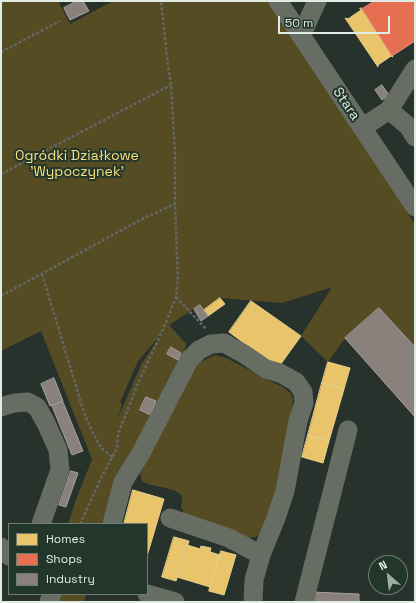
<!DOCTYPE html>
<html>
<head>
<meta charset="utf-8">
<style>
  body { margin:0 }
  #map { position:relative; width:416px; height:603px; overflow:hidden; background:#27322c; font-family:"Space Grotesk",sans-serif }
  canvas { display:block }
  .frame { position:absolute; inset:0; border:2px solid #dfebe3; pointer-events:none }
  .legend { position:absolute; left:8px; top:523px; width:140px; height:72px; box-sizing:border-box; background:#23362b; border:1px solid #6e7e75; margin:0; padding:5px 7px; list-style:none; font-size:12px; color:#dfebe3 }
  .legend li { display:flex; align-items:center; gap:8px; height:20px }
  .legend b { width:20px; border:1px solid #6e7e75 }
  .north { position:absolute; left:368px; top:555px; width:40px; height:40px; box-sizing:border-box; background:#23362b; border:1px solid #6e7e75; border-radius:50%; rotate:332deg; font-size:11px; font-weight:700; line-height:16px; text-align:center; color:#dfebe3 }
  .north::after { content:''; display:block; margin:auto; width:14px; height:18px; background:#9faaa3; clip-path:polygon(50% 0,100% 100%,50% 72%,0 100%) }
  .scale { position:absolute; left:278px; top:16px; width:112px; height:18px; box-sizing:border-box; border:2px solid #dfebe3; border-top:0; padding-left:5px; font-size:12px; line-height:14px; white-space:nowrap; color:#dfebe3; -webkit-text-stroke:3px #23362b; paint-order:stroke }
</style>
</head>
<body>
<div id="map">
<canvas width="416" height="603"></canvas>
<div class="frame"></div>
<ul class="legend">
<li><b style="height:11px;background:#e9c46a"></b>Homes</li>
<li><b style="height:11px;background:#e76f51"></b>Shops</li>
<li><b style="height:11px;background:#8a817c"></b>Industry</li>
</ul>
<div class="north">N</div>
<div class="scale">50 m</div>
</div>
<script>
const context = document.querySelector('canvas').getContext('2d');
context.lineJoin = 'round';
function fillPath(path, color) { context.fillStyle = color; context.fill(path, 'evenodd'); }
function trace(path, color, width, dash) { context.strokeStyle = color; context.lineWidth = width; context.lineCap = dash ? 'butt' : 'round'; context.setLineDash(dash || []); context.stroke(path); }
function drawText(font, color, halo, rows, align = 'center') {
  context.font = font + ' "Space Grotesk",sans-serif'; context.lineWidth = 4; context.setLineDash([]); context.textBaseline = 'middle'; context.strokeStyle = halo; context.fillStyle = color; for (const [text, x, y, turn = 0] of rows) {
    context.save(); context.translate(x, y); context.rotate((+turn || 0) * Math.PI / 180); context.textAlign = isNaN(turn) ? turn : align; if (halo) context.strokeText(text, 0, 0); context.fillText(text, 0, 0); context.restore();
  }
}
fillPath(new Path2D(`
  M1,1h57l12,23 43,-23h157l80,120 65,104v122l-36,-39 -34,30 -17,24 -27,-26 31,-49 -50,16 -62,-5 -16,12 -4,-5 -31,20 17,19 -3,16 -80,164h-35l8,-24 16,-41 -51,-128 -40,20zM164,331l-22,32 -26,59 6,-18 -2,-2 18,-41z
  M216,355l10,3 58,30 7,6 2,5 -5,50 -22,76c-5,9 -8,13 -19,13l-63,-24c0,-1 -2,-6 -3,-6 0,-5 3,-9 0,-13 -7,-9 -29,-7 -39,-14l-2,-8 54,-107 8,-5z
  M42,594h44l-2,8h-44z`), '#554c24');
const homes = new Path2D(`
  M361,8l32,49 -2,-1 -13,9v2l-33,-49 3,1 13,-9 -1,-1z
  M220,298l5,6 -17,12 -4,-6z
  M251,301l50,35 -23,32 -49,-36z
  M328,362l22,6 -6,21 -22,-6z
  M322,383l22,6 -15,52 -21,-6z
  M308,435l21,6 -6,22 -21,-6z
  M133,490l31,9 -17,57v-32h-23z
  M174,537l15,4 -13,40 -14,-4z
  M187,545l13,4 1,-3 10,2 -1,4 10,3 -10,32 -33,-10z
  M221,551l15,4 -12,40 -15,-4z`);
fillPath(homes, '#e9c46a');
trace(homes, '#e6d08e', 1);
const shops = new Path2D(`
  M375,1h40v40l-23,15 -30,-47z`);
fillPath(shops, '#e76f51');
trace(shops, '#e5947d', 1);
const industry = new Path2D(`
  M77,1h6l6,10 -19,9 -6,-12z
  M382,85l7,10 -7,5 -7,-10z
  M200,305l8,11 -7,5 -7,-12z
  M379,308l36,39v70l-70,-79z
  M171,347l10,6 -3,7 -11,-6z
  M54,378l9,23 -13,5 -9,-22z
  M146,397l10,4 -5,14 -11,-5z
  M63,402l20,49 -11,4 -20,-49z
  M71,471l7,2 -12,34 -7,-2z
  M312,592l47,2v8h-47z`);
fillPath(industry, '#8a817c');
trace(industry, '#a4a19b', 1);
trace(new Path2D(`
  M1,52l59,-31
  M1,174l170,-89
  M42,274l42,139 8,18 9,17 11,9
  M1,296l141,-77 33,-15
  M176,297l30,32
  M80,524l23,-50 14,-26 1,-14 19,-48 27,-59 12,-30 2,-17 -3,-76v-51l-4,-68 -3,-19 -7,-65`), '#626862', 2.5, [3, 2]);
trace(new Path2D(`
  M278,1l137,206
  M301,36l16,-35
  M389,110l19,16 7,11
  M362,128l27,-18 26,-41
  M1,407l13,-4 14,-1 9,5 9,16 12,27 2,20 -19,54
  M170,518l59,20 32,17
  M112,524l11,-42 18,-29 48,-93 10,-10 12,-6 13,-1 20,11 22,15 14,4 16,9 7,10 1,11 -6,18 -13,70 -9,27 -15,37 -7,25 -1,22
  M1,547l8,9
  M147,594l28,8
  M49,602l3,-8
  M304,602l44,-172`), '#686d64', 19);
drawText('14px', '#dfebe3', '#23362b', [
  ["Stara",346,104,56]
]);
drawText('14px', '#fadf7e', '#23362b', [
  ["Ogródki Działkowe",77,156],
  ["'Wypoczynek'",77,172]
]);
</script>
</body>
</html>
